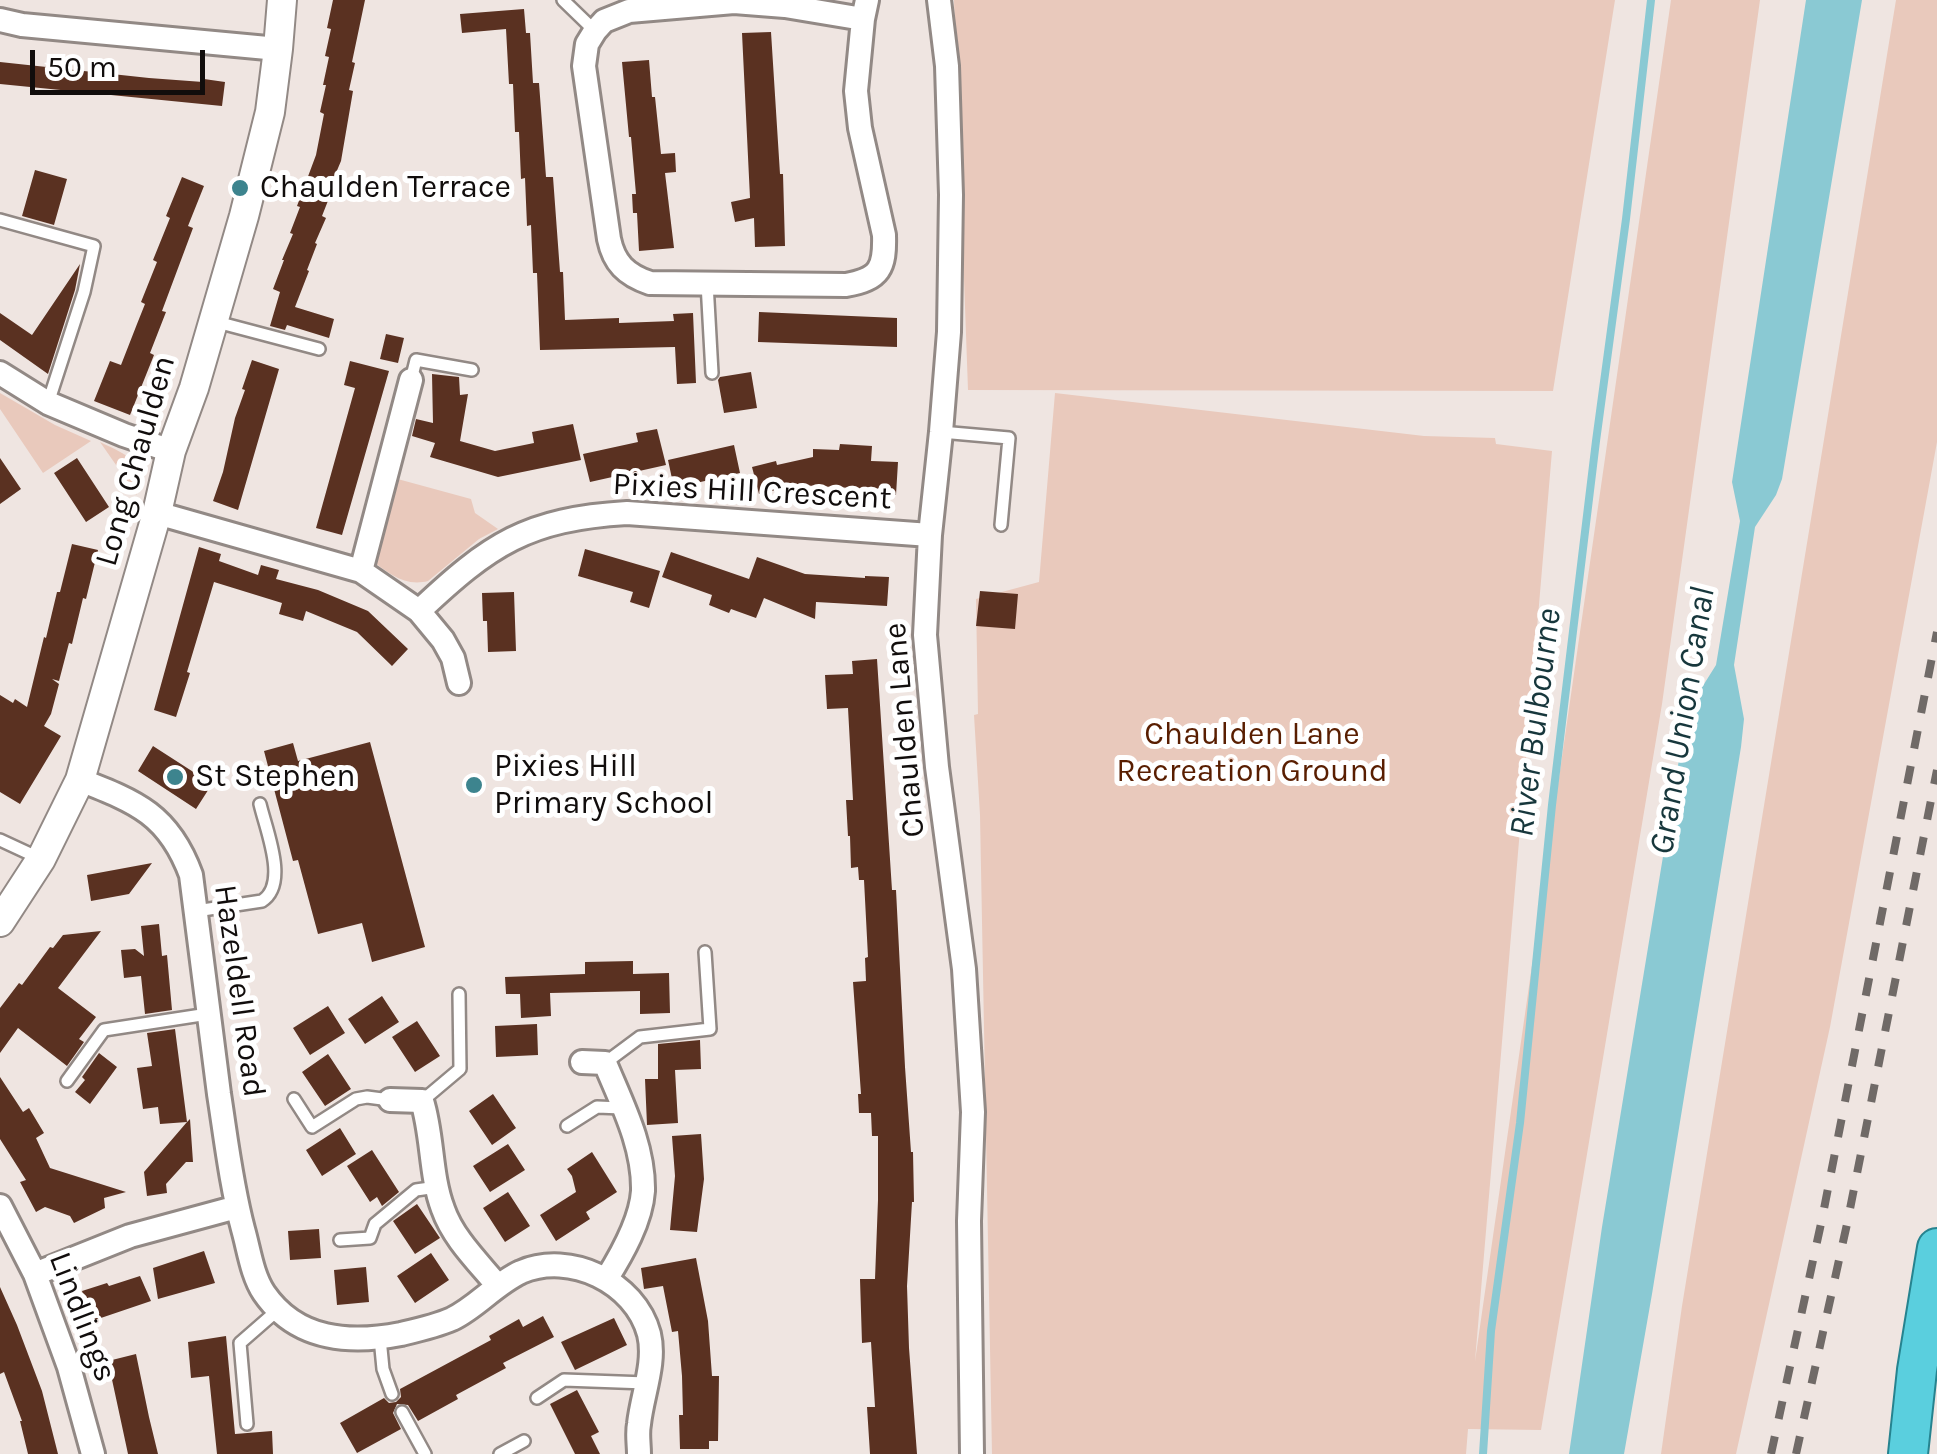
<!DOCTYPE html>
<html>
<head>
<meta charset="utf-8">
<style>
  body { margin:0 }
  #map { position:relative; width:1937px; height:1454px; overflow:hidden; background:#efe5e1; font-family:Karla,sans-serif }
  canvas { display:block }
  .scale { position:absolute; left:30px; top:50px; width:175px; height:45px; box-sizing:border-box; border:5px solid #110d0c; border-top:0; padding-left:12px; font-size:30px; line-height:35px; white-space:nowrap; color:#110d0c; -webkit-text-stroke:8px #fff; paint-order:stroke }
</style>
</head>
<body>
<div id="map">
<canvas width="1937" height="1454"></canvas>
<div class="scale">50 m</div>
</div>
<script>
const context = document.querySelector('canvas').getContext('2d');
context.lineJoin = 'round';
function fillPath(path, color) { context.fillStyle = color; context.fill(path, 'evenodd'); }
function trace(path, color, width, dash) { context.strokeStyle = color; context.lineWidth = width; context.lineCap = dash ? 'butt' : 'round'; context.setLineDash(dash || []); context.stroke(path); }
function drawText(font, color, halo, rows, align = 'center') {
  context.font = font + ' Karla,sans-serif'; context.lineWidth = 10; context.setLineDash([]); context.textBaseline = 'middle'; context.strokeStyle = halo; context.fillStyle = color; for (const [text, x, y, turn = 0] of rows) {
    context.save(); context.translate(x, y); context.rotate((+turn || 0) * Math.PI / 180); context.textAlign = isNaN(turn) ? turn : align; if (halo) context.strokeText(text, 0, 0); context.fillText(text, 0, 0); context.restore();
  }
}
fillPath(new Path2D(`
  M954,0h661l-62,391 -585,-1z
  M1671,0h89l-98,704 -121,726 -73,-1 -2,25h-474l-12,-639 -6,-100 4,-1 -2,-115 63,-17 16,-189 369,43 71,2 1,6 56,7 -77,910z
  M1896,0h41v442l-107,585 -94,427h-75l21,-148z
  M0,393l55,32 36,16 -48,32 -43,-64z
  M100,442c31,15 40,16 37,53z
  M394,478l77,21 4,14 23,16 -19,10 -51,42c-23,6 -40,-8 -57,-21z`), '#e9c9bc');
fillPath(new Path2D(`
  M1806,0h56l-80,479 -6,16 -21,32 -21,138 10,54 -3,28 -89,547 -28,160h-55l33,-227 82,-498 10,-29 22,-35 24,-144 -8,-39z`), '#8ac9d3');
trace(new Path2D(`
  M1483,1454l8,-123 29,-208 32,-318 44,-364 30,-222 25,-219`), '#8ac9d3', 8);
fillPath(new Path2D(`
  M333,0h32l-13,62 3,1 -6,27 4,1 -12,70 -11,26 3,1 -11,28 4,2 -11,25 2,1 -10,26 2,1 -14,36 39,12 -5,19 -42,-13 -2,5 -15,-4 10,-34 -7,-3 11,-29h-2l11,-26 -3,-1 10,-26 -3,-1 19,-51 8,-41 -4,-2 6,-27h-3l6,-28 -4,-1 6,-27 -4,-1z
  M524,9l2,24h4l3,50h6l7,94h7l7,95h3l2,48 54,-2v5l55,-2 -1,-7 20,-1 3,70 -19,1 -2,-37 -135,3 -3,-77h-4l-2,-48 -4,1 -2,-48 -4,1 -2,-47h-4l-2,-48h-4l-3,-55 -44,4 -2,-19z
  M771,32l9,142h3l2,72 -30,1 -1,-29 -19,4 -4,-20 19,-4 -8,-165z
  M649,60l3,37h3l6,57 14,-1 1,19 -11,1 9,75 -35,3 -2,-38h-4l-1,-19h4l-5,-57h-2l-7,-75z
  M0,62l149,16 54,4 1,-3 21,3 -3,24 -222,-22z
  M35,170l32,9 -13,46 -32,-9z
  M182,177l22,9 -16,40 5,2 -31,83 4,1 -16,41 4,2 -24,60 -36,-14 16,-40 11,4 16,-41 8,-20 -4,-2 16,-40 -4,-2 17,-42 -4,-2z
  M80,264l-5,26 -27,84 -48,-34v-27l32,22z
  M759,312l138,6v29l-139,-5z
  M386,334l18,4 -6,25 -18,-4z
  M252,360l27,9 -41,141 -25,-9 10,-29 12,-54 10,-28 -3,-1z
  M350,361l39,10 -47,164 -26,-7 39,-140 -11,-3z
  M751,372l6,36 -33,5 -6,-33 2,-3z
  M432,374l27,3 1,18 8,-1 -8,47 35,10 39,-8 -2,-11 41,-8 8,36 -83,17 -68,-20 5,-14 -23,-7 4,-17 17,4z
  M657,429l9,36 -76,17 -7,-28 55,-12 -2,-9z
  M840,444l32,2 -1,15 27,1 -2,33 -26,-1v-5l-72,-4 -39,9 -7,-27 24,-6 1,4 36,-8v-8l26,1z
  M734,445l6,28 -66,15 -6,-28z
  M0,458l21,31 -21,15z
  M77,458l32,49 -23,15 -32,-49z
  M72,544l26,6 -12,49 -3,-1 -11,46 -3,-1 -10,38 -7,-2 7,5 -8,30 -7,12 17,10 -41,68 -20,-12v-97l13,8 2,-4 12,8 17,-70 2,1 11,-46h3z
  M199,547l22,7 -2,7 39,14 3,-10 18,5 -3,9 42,11 50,21 40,38 -16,17 -35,-34 -51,-21 -3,10 -24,-7 3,-11 -68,-21 -27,90 3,1 -14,44 -22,-7z
  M585,549l75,22 -11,37 -19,-6 3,-10 -55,-16z
  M671,552l78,27 8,-22 48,17 60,4v-2l24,1 -2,29 -71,-4 -1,17 -51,-21 -8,20 -25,-9 -2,4 -20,-8 3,-10 -50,-18z
  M980,591l38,3 -3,35 -39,-3z
  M514,592l2,59 -28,1 -1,-31h-4l-1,-28z
  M877,659l15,231h4l9,177 6,85h2l1,50h-2l-5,84 2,62 8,106h-47l-3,-47h8l-4,-65 -9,1 -2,-64h15l3,-79v-64h-6l-1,-23h-12l-1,-19h3l-8,-112 13,-1 -1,-23 3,-1 -4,-77h-5l-1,-13 -7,1 -1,-32h-2l-2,-36h7l-5,-92 -21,1 -2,-34 28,-1 -1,-13z
  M370,742l55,205 -53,15 -10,-39 -44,11 -20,-74 -5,1 -29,-110 29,-8 5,18z
  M153,746l59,38 -16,25 -58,-38z
  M152,863l-23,31 -38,7 -4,-26z
  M159,924l3,32 5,-1 5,55 -27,4 -4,-38 -17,2 -3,-28 14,-1 9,7 -3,-30z
  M101,931l-43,57 38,29 -17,22 5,3 -17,24 -49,-38 -18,25v-45l19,-25 3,2 28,-38 3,1 10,-13z
  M633,961v13l36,-1 1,40 -30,1v-23l-90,2 1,23 -30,2 -1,-24h-14l-1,-17 80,-3v-12z
  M382,996l17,26 -34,22 -17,-25z
  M328,1006l17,27 -35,22 -17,-27z
  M417,1021l23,35 -25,16 -23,-35z
  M537,1024l1,31 -42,2 -1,-31z
  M175,1029l12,93 3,-3 3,43h-7l-20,22 1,9 -20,3 -3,-24 43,-50 -27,2 -2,-17 -15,2 -6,-41 15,-2 -5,-33z
  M700,1040l1,29 -26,1 3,53 -31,2 -2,-46h13v-35z
  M99,1053l18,14 -27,37 -15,-12 10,-12 -3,-3z
  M328,1054l23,35 -26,17 -23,-34z
  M0,1077l23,35 6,-4 15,25 -8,5 14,30 76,24 -22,6 1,10 -31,15 -4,-7 -25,-9 -9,5 -16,-30 6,-2 -26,-41z
  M493,1094l23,34 -24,17 -23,-34z
  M340,1128l16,26 -34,22 -16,-26z
  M701,1134l3,45 -7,53 -27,-2 5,-54 -3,-40z
  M508,1144l17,26 -35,22 -17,-26z
  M372,1150l27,42 -17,14 -5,-9 -7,5 -23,-36z
  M592,1152l25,40 -31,20 4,7 -34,22 -16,-26 36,-23 -4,-16 -5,-7z
  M508,1192l22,34 -25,16 -22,-34z
  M417,1204l23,34 -25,16 -22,-33z
  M319,1229l2,29 -31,2 -2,-29z
  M204,1251l11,32 -57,16 -5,-31z
  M431,1253l18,27 -34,23 -18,-27z
  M696,1258l12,63 4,55h7l-1,65h-9v8h-29l-1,-34h4l-1,-39 -4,-45 -6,1 -9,-46 -19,3 -3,-21z
  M366,1267l3,35 -32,3 -3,-35z
  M140,1276l11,25 -59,20 -10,-30 25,-8 2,3z
  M0,1287l17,38 25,66 16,63h-30l-8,-33h2l-18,-49 -4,2z
  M543,1316l11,21 -51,26 3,5 -50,27 2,4 -40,22 -10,-16 -11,-1 -4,9 8,16 -44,24 -17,-30 44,-25 5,5 7,-1 5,-5 -1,-8 91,-49 -2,-4 30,-17 4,8z
  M614,1318l13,27 -52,25 -14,-28z
  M226,1336l9,98 37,-3 1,23h-56l-8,-78 -18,2 -3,-36z
  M136,1354l13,63 9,37h-30l-6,-28 -14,-65z
  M577,1390l22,42 -8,4 9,18h-25l-25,-50z`), '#5a3121');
const service = new Path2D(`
  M563,0l32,31
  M0,220l94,26 -10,46 -36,111
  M707,283l5,90
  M213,321l106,28
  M411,380l5,-20 56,10
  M941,432l68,6 -8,87
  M0,840l41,19
  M196,911l66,-10c27,-17 4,-71 -2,-97
  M605,1063l35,-26 70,-8 -5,-77
  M67,1081l37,-51 104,-16
  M294,1099l18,28 44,-28 11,-2 23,3
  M422,1101l38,-32 -1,-75
  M567,1126l30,-19 25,1
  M340,1240l30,-2 5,-14 41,-34 21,-3
  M380,1338l3,31 9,25
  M537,1398l27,-18 82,3
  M402,1412l23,42
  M247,1424l-7,-81 39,-34
  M500,1454l24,-13`);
const minor = new Path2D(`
  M939,0l8,66 4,129 -2,137 -8,100 -11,103 -5,100 12,132 27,202 9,143 -4,109 3,233
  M863,19l-7,72 4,37 24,107c1,33 -4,44 -38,50l-196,-2c-24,-8 -36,-20 -41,-44l-25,-173 3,-22 8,-13 9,-10 25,-10 105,-9 51,4 78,13 4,-19
  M0,20l22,5 256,24
  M0,373l48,30 76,32 47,16
  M157,513l204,58 58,40 24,29 10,18 6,25
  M361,571l50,-191
  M419,611c71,-67 108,-92 208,-98l303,22
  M80,780c57,22 89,35 111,95 10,73 18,146 28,219 7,45 12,90 24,135 6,21 9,46 21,64 33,48 86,51 137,41 17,-4 35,-8 51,-15 25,-12 43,-35 69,-47 49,-21 114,10 128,62 7,29 -7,61 -10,90 -2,10 0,20 0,30
  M582,1062l23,1c17,41 39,83 38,128 -2,30 -21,63 -36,87
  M390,1100l32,1c11,35 8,74 21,108 10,29 35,53 54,76
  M0,1206l35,68 34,93 24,87
  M35,1274l95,-38 107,-29`);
const tertiary = new Path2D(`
  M0,922l41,-63 39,-79 77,-267 14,-62 23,-63 50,-172 26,-104 8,-63 4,-49`);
const trunk = new Path2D(`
  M1908,1454l9,-84 20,-122`);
trace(service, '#928985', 16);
trace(minor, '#928985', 28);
trace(tertiary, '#928985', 32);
trace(trunk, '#26838f', 42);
trace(service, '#fff', 11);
trace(minor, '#fff', 22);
trace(tertiary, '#fff', 28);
trace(trunk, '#5acfde', 38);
trace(new Path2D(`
  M1771,1454l51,-235 115,-587
  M1796,1454l51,-230 90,-454`), '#706a67', 8, [18, 18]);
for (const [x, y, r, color] of [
  [240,188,10,"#3d848e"],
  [175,777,10,"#3d848e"],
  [474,785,10,"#3d848e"]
]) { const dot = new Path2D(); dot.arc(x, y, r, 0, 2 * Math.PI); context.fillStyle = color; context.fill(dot); trace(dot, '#fff', 4); }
drawText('32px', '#110d0c', '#fff', [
  ["Chaulden Terrace",260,188],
  ["Pixies Hill",494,767],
  ["Primary School",494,804],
  ["St Stephen",195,777]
], 'left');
drawText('32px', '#110d0c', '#fff', [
  ["Long Chaulden",136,461,-74],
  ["Pixies Hill Crescent",752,492,3],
  ["Chaulden Lane",905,730,-95],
  ["Hazeldell Road",239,991,82],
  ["Lindlings",82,1317,69]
]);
drawText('32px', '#591e01', '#fff', [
  ["Chaulden Lane",1252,735],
  ["Recreation Ground",1252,772]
]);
drawText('italic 35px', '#17373c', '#fff', [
  ["Grand Union Canal",1683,721,-81],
  ["River Bulbourne",1536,723,-83]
]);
</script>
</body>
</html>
